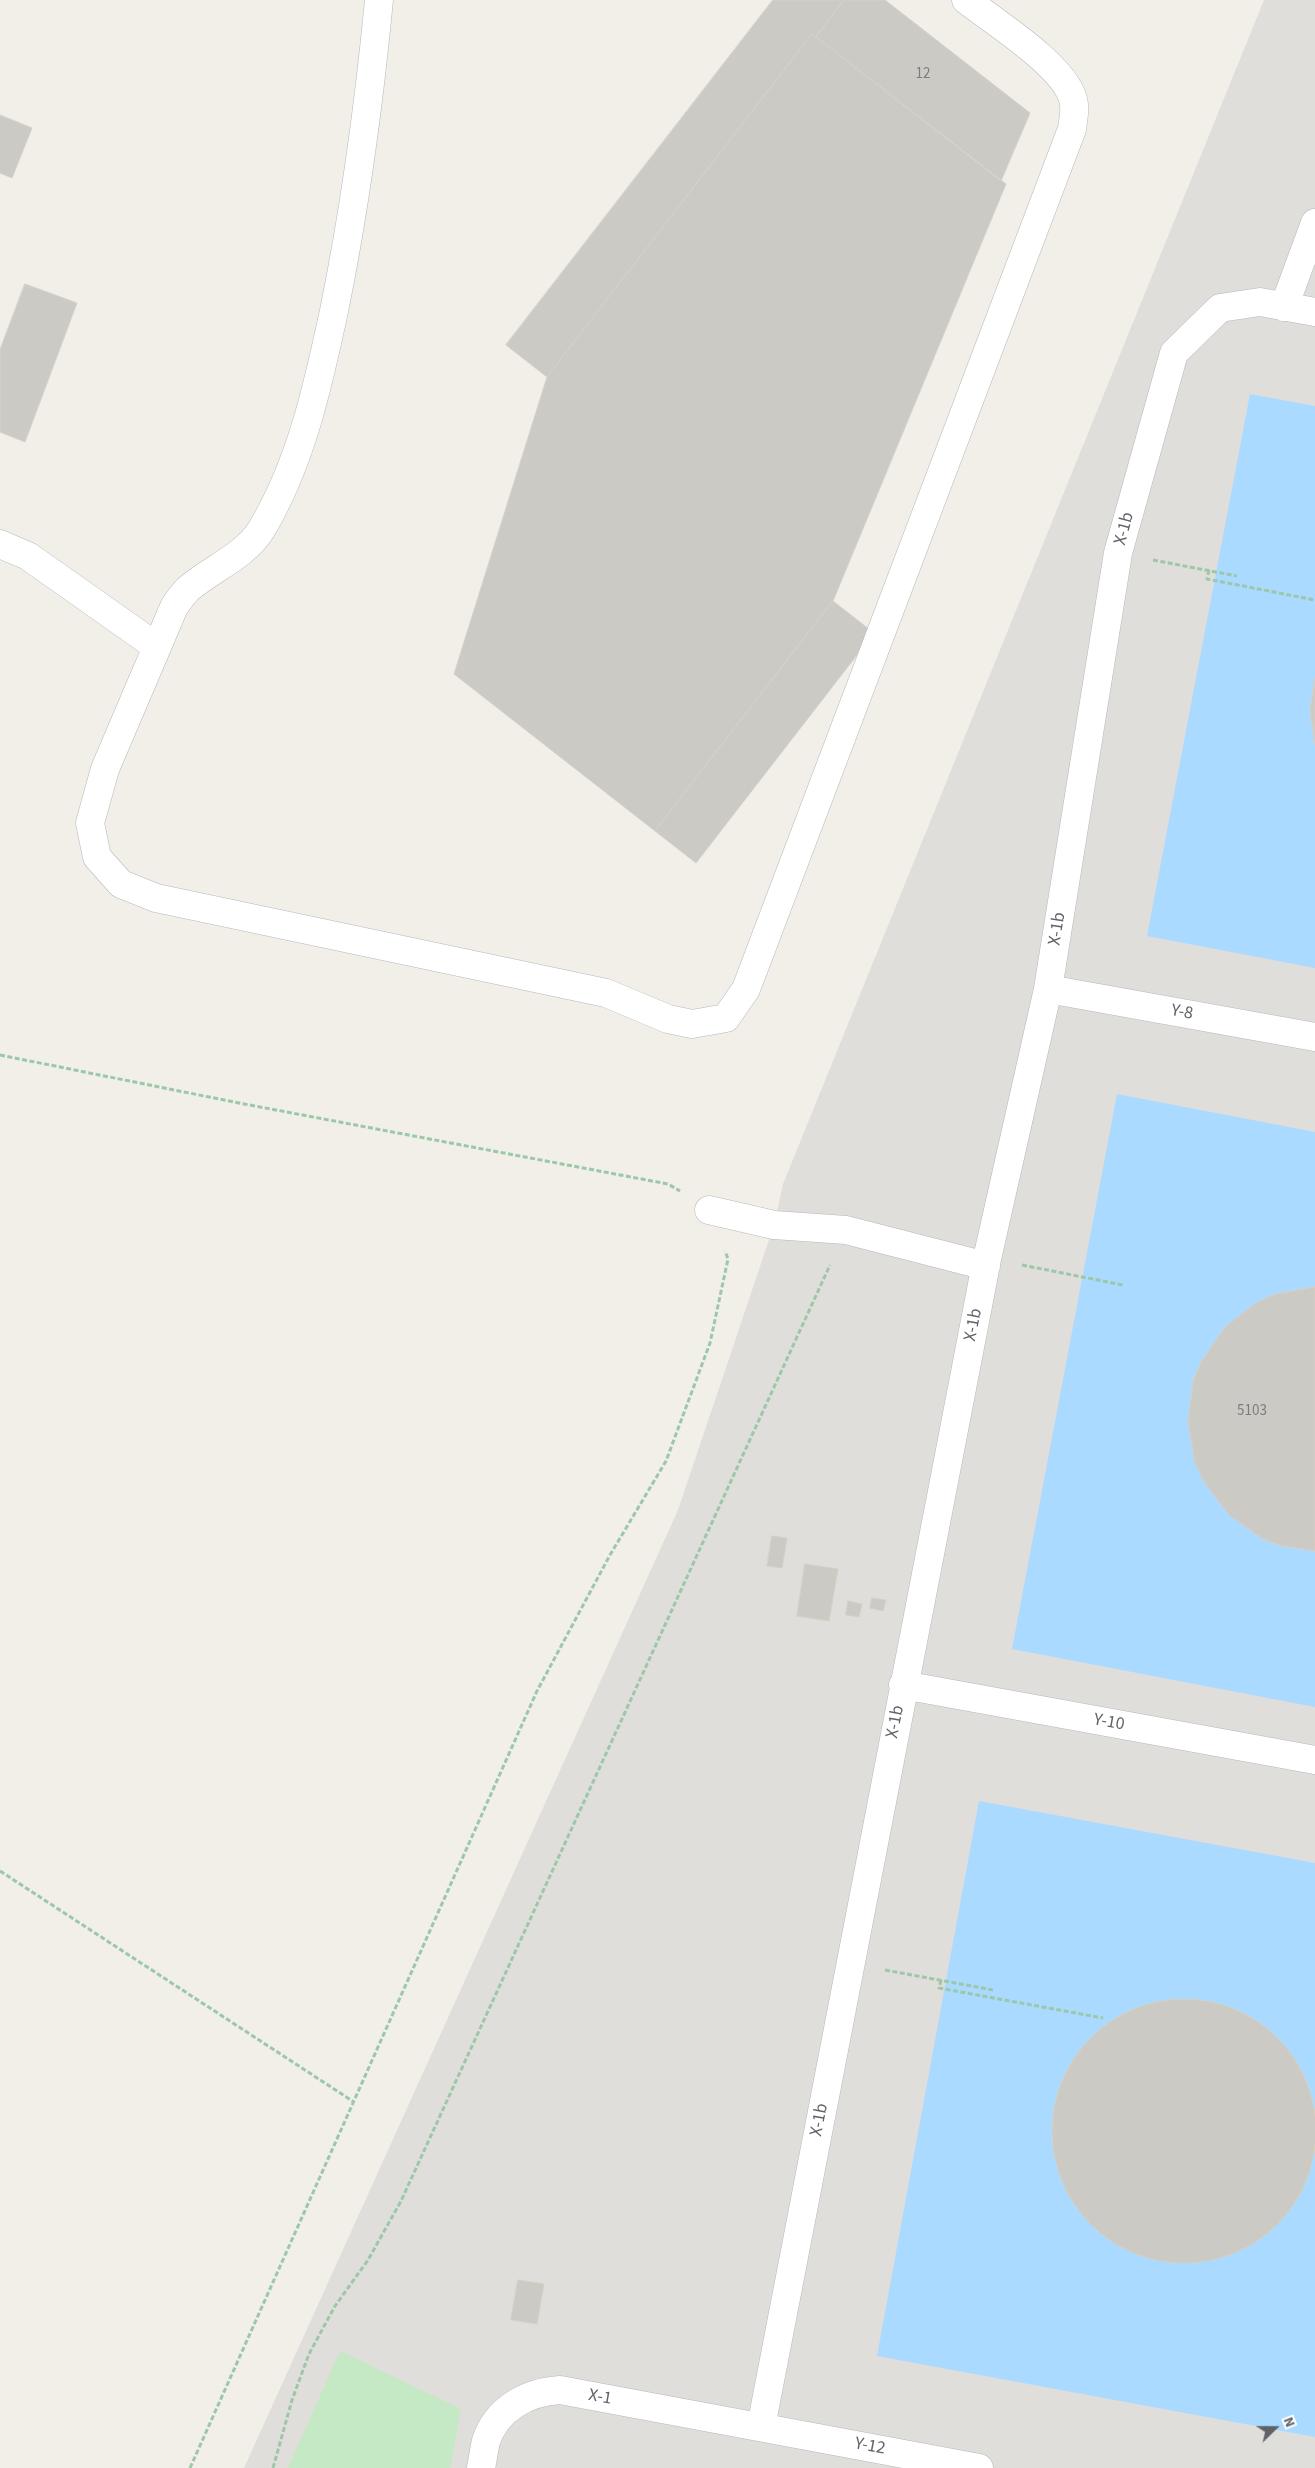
<!DOCTYPE html>
<html>
<head>
<meta charset="utf-8">
<style>
  body { margin:0 }
  #map { position:relative; width:1315px; height:2468px; overflow:hidden; background:#f1efe8; font-family:"Source Sans 3",sans-serif }
  canvas { display:block }
  .north { position:absolute; left:1250px; top:2403px; width:50px; height:50px; -webkit-text-stroke:4px #fff; paint-order:stroke; rotate:68deg; font-size:14px; font-weight:700; line-height:20px; text-align:center; color:#5f6368 }
  .north::after { content:''; display:block; margin:auto; width:18px; height:22px; background:#5f6368; clip-path:polygon(50% 0,100% 100%,50% 72%,0 100%) }
</style>
</head>
<body>
<div id="map">
<canvas width="1315" height="2468"></canvas>
<div class="north">N</div>
</div>
<script>
const context = document.querySelector('canvas').getContext('2d');
context.lineJoin = 'round';
function fillPath(path, color) { context.fillStyle = color; context.fill(path, 'evenodd'); }
function trace(path, color, width, dash) { context.strokeStyle = color; context.lineWidth = width; context.lineCap = dash ? 'butt' : 'round'; context.setLineDash(dash || []); context.stroke(path); }
function drawText(font, color, halo, rows, align = 'center') {
  context.font = font + ' "Source Sans 3",sans-serif'; context.lineWidth = 4; context.setLineDash([]); context.textBaseline = 'middle'; context.strokeStyle = halo; context.fillStyle = color; for (const [text, x, y, turn = 0] of rows) {
    context.save(); context.translate(x, y); context.rotate((+turn || 0) * Math.PI / 180); context.textAlign = isNaN(turn) ? turn : align; if (halo) context.strokeText(text, 0, 0); context.fillText(text, 0, 0); context.restore();
  }
}
fillPath(new Path2D(`
  M1264,0h51v2468h-1071l434,-958 96,-285 9,-41z`), '#e0deda');
fillPath(new Path2D(`
  M340,2351l121,58 -11,59h-162z`), '#c5e8c5');
fillPath(new Path2D(`
  M1250,394l65,12v562l-168,-32z
  M1117,1094l198,38v575l-303,-58z
  M979,1801l336,62v574l-438,-81z`), '#aadaff');
const building = new Path2D(`
  M773,0h71l-28,37 -4,-3 -265,343 -41,-32z
  M844,0h41l145,113 -29,68 -185,-144z
  M812,34l194,150 -173,417 -178,230 -201,-157 93,-297z
  M0,115l32,13 -20,50 -12,-5z
  M25,284l52,19 -52,139 -25,-10v-82z
  M833,601l41,32 -178,230 -41,-32z
  M1315,678v67l-5,-35z
  M1315,1287v264l-33,-5 -19,-7 -34,-24 -25,-33 -9,-19 -7,-41 5,-41 8,-19 24,-35 32,-25 19,-8z
  M772,1536l15,2 -5,30 -15,-2z
  M805,1564l33,5 -9,52 -32,-5z
  M872,1598l14,2 -3,11 -13,-3z
  M848,1601l14,3 -3,13 -13,-2z
  M1052 2131a132 132 0 1 1 264 0a132 132 0 1 1-264 0Z
  M518,2280l26,4 -7,40 -26,-4z`);
fillPath(building, '#cccac5');
trace(building, '#d6d1c6', 1);
const minor = new Path2D(`
  M379,0c-10,104 -24,208 -45,311 -16,74 -33,153 -73,219 -16,26 -50,39 -73,59 -5,5 -10,12 -14,18l-69,162 -15,54 7,34 24,27 35,14 450,95 62,26 24,5 34,-6 20,-29 326,-860c1,-8 3,-16 2,-24 -2,-35 -81,-84 -108,-105
  M1284,307l31,-84
  M0,544l28,12 129,91
  M1048,989l267,48
  M709,1210l65,15 72,5 140,36
  M903,1685l412,75
  M761,2427l226,-1168 61,-270 70,-436 56,-200 46,-45 40,-6 55,10
  M481,2468c2,-9 3,-19 5,-27 11,-33 42,-49 74,-51l419,78`);
trace(minor, '#b5b8bc', 29);
trace(new Path2D(`
  M1153,560l84,16
  M1209,570l-2,9 108,21
  M0,1055l239,48 429,81 12,7
  M1022,1265l101,20
  M0,1871l354,231
  M885,1970l108,20
  M941,1980l-2,8 164,30
  M190,2468l347,-777 73,-136 56,-94 44,-118 18,-84 -3,-8
  M273,2468l19,-68 17,-46 26,-48 33,-46 33,-59 429,-936`), '#9cc7a9', 3, [5, 2.5]);
trace(minor, '#fff', 28);
drawText('15px', '#7a7d7f', null, [
  ["12",923,75],
  ["5103",1252,1412]
]);
drawText('18px', '#5f6368', '#fff', [
  ["X-1b",1125,529,-75],
  ["X-1b",1058,929,-81],
  ["Y-8",1182,1013,10],
  ["X-1b",974,1325,-79],
  ["X-1b",896,1722,-79],
  ["Y-10",1109,1723,10],
  ["X-1b",820,2120,-79],
  ["X-1",600,2398,10],
  ["Y-12",870,2447,11]
]);
</script>
</body>
</html>
